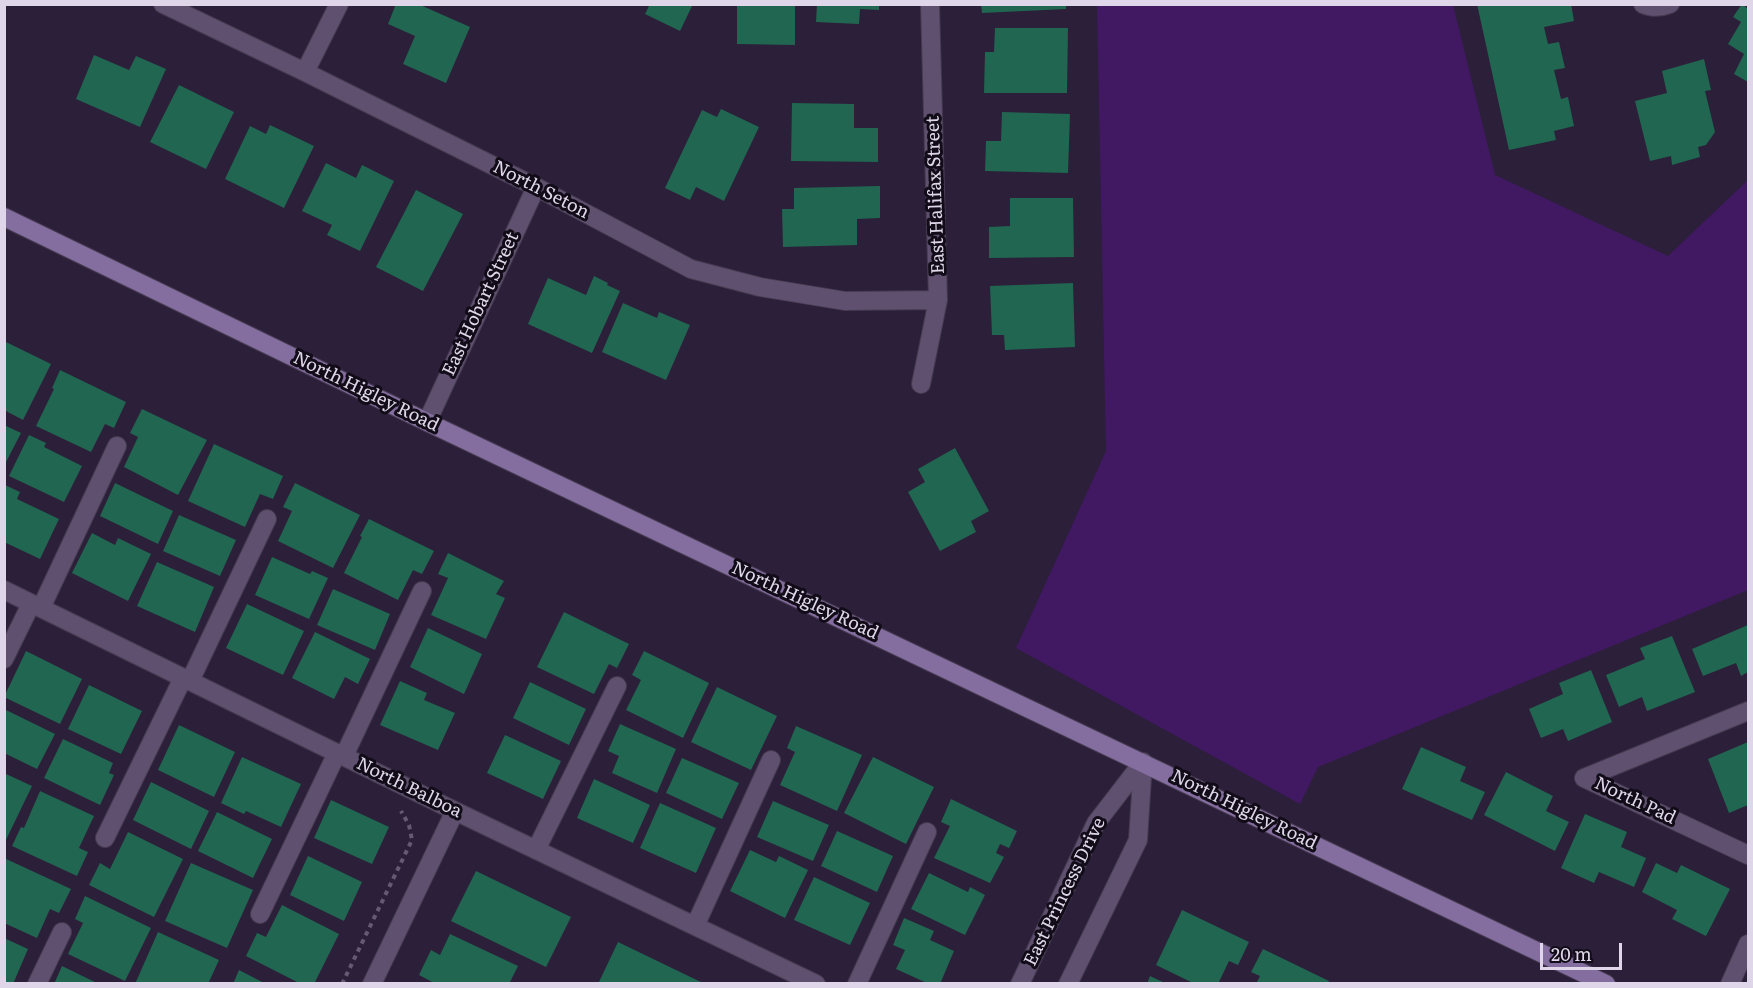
<!DOCTYPE html>
<html>
<head>
<meta charset="utf-8">
<style>
  body { margin:0 }
  #map { position:relative; width:1753px; height:988px; overflow:hidden; background:#2c1f39; font-family:Literata,serif }
  canvas { display:block }
  .frame { position:absolute; inset:0; border:6px solid #dfd7e9; pointer-events:none }
  .scale { position:absolute; left:1540px; top:943px; width:82px; height:27px; box-sizing:border-box; border:3px solid #dfd7e9; border-top:0; padding-left:8px; font-size:18px; line-height:21px; white-space:nowrap; color:#dfd7e9; -webkit-text-stroke:4px #110c18; paint-order:stroke }
</style>
</head>
<body>
<div id="map">
<canvas width="1753" height="988"></canvas>
<div class="frame"></div>
<div class="scale">20 m</div>
</div>
<script>
const context = document.querySelector('canvas').getContext('2d');
context.lineJoin = 'round';
function fillPath(path, color) { context.fillStyle = color; context.fill(path, 'evenodd'); }
function trace(path, color, width, dash) { context.strokeStyle = color; context.lineWidth = width; context.lineCap = dash ? 'butt' : 'round'; context.setLineDash(dash || []); context.stroke(path); }
function drawText(font, color, halo, rows, align = 'center') {
  context.font = font + ' Literata,serif'; context.lineWidth = 6; context.setLineDash([]); context.textBaseline = 'middle'; context.strokeStyle = halo; context.fillStyle = color; for (const [text, x, y, turn = 0] of rows) {
    context.save(); context.translate(x, y); context.rotate((+turn || 0) * Math.PI / 180); context.textAlign = isNaN(turn) ? turn : align; if (halo) context.strokeText(text, 0, 0); context.fillText(text, 0, 0); context.restore();
  }
}
fillPath(new Path2D(`
  M1097,5h356l42,170 173,81 80,-76v410l-430,177 -18,37 -284,-156 90,-197z`), '#411963');
fillPath(new Path2D(`
  M396,4h22l52,23 -24,56 -43,-19 12,-28 -27,-12z
  M650,4h43l-13,27 -35,-17z
  M737,4h58v41l-58,-1z
  M817,4h62v6l-19,-1 -1,15 -43,-2z
  M981,4h85v5l-84,4z
  M1477,4h94l3,17 -30,6 4,17 11,-2 6,26 -11,2 7,29 7,-2 6,29 -20,5 2,9 -47,10z
  M1742,4l6,5v73l-14,-8 10,-20 -16,-10 13,-22 -8,-5z
  M995,28h73l-1,65h-83l1,-41h9z
  M94,55l35,15 7,-14 30,13 -26,58 -64,-28z
  M1704,59l7,31 -6,1 10,41 -9,13 -8,2 2,10 -28,8 -1,-9 -21,5 -15,-60 32,-8 -5,-22z
  M179,85l55,27 -28,57 -56,-27z
  M792,103l62,1v24h24v34l-87,-1z
  M721,109l38,18 -35,74 -28,-14 -6,13 -25,-12 37,-78 15,7z
  M1002,112l68,2 -2,59 -83,-2 1,-30h15z
  M270,125l44,21 -30,62 -59,-29 25,-53 16,8z
  M326,163l30,15 6,-13 32,16 -34,70 -33,-16 5,-10 -30,-14z
  M880,186v32l-23,1v26l-74,2 -1,-38h12v-21z
  M416,190l47,24 -40,77 -47,-24z
  M1010,198h63l1,59 -85,1v-31l21,-1z
  M594,276l14,7 -1,2 13,6 -28,62 -64,-29 20,-46 38,17z
  M1073,283l2,64 -70,3 -1,-15h-12l-2,-49z
  M623,303l34,15 2,-6 31,13 -24,55 -64,-28z
  M4,341l47,23 -28,56 -19,-10z
  M60,370l66,32 -12,26 -9,-4 -14,28 -55,-26 18,-37 -2,-1z
  M142,409l65,31 -29,55 -54,-28 14,-30 -8,-4z
  M4,425l17,8 -17,33z
  M29,435l17,8 -2,4 38,19 -18,36 -55,-26z
  M214,444l69,32 -10,23 -13,-5 -15,33 -57,-26z
  M955,448l34,63 -18,10 5,11 -36,19 -32,-59 17,-10 -7,-13z
  M115,483l58,28 -15,33 -58,-28z
  M295,483l65,32 -27,53 -55,-27 14,-30 -9,-4z
  M5,485l15,7 -3,7 42,20 -19,40 -36,-17z
  M179,515l57,25 -16,36 -57,-25z
  M369,519l65,32 -12,23 -9,-4 -15,30 -54,-27 18,-36 -2,-1z
  M92,533l23,12 3,-7 33,16 -23,47 -56,-28z
  M448,553l56,28 -8,13 9,4 -19,41 -55,-24 17,-37 -10,-4z
  M272,557l38,17 2,-3 16,7 -19,41 -54,-24z
  M157,562l57,25 -19,45 -58,-26z
  M333,589l57,25 -15,36 -58,-25z
  M247,604l57,27 -21,44 -57,-27z
  M564,612l65,32 -12,24 -8,-4 -15,30 -57,-27z
  M1748,625v47l-7,4 -5,-13 -33,13 -11,-27z
  M428,628l54,26 -18,40 -54,-27z
  M315,632l55,27 -12,25 -13,-7 -11,22 -42,-21z
  M1672,636l23,56 -48,19 -5,-14 -23,10 -13,-32 39,-16 -5,-11z
  M26,651l56,28 -22,45 -56,-27z
  M644,651l65,32 -26,55 -57,-28 15,-30 -9,-5z
  M1591,670l21,52 -44,19 -5,-12 -22,9 -12,-29 34,-15 -4,-11z
  M400,681l27,12 -3,7 31,13 -17,37 -58,-25z
  M530,682l56,27 -17,36 -56,-27z
  M89,685l53,26 -21,43 -53,-25z
  M717,687l60,29 -26,54 -60,-28z
  M4,709l51,25 -18,35 -33,-16z
  M620,724l56,25 -19,44 -45,-20 7,-17 -11,-5z
  M179,725l56,27 -21,45 -56,-27z
  M796,726l66,29 -25,56 -57,-26 15,-33 -8,-4z
  M505,735l56,26 -18,38 -56,-26z
  M63,739l50,24 -4,10 5,2 -14,30 -56,-27z
  M1748,742v63l-19,8 -21,-54z
  M1421,747l45,20 -6,14 25,11 -13,28 -70,-31z
  M242,757l59,27 -20,43 -35,-16 -2,3 -23,-11z
  M873,757l61,30 -28,57 -62,-31z
  M682,758l57,25 -17,36 -56,-26z
  M1506,772l47,24 -7,15 23,11 -14,29 -71,-36z
  M4,773l28,13 -28,58z
  M594,779l56,26 -17,38 -56,-25z
  M151,782l58,29 -18,38 -58,-29z
  M40,791l54,25 -15,32 9,4 -11,24 -65,-30 9,-19 3,1z
  M951,799l66,32 -8,17 -9,-4 -4,9 8,4 -14,26 -56,-25 16,-32 -9,-4z
  M331,800l58,27 -17,37 -58,-26z
  M773,801l56,24 -16,36 -56,-24z
  M660,803l56,25 -20,45 -56,-25z
  M217,812l55,27 -19,39 -55,-27z
  M1585,814l42,18 -6,15 25,11 -12,29 -35,-15 -5,11 -33,-15z
  M837,831l56,25 -16,36 -56,-26z
  M128,832l55,27 -29,58 -65,-32 11,-22 10,6z
  M750,850l26,12 3,-6 29,14 -23,48 -55,-27z
  M308,856l54,26 -18,39 -54,-26z
  M4,858l67,31 -12,24 -9,-4 -13,29 -33,-15z
  M191,863l62,27 -26,58 -62,-27z
  M1656,863l21,10 4,-8 49,24 -24,47 -34,-17 5,-9 -35,-18z
  M476,871l95,46 -25,50 -95,-46z
  M929,873l39,19 2,-5 15,8 -20,40 -54,-26z
  M814,877l56,26 -20,42 -56,-25z
  M85,896l66,32 -26,53 -57,-27 15,-31 -8,-4z
  M282,905l57,29 -25,50h-13l-55,-28 11,-23 9,4z
  M1182,910l67,32 -11,23 -9,-4 -11,23h-23l-39,-19z
  M904,918l30,13 -4,9 24,11 -14,33h-11l-33,-15 9,-19 -12,-5z
  M158,932l61,28 -11,24h-73z
  M450,934l68,32 -9,18h-73l-17,-9 12,-25 9,5z
  M4,938l24,11 -15,35h-9z
  M618,942l87,42h-107z
  M1263,949l66,32 -2,3h-71l4,-8 -9,-4z
  M62,966l37,18h-45z
  M239,970l27,14h-33z
  M1150,976l17,8h-20z`), '#206650');
const minor = new Path2D(`
  M163,4l142,68 231,115 155,82 69,18 85,14 93,-1
  M1643,4c9,4 17,4 27,0
  M305,72l34,-68
  M921,384l17,-84 -8,-296
  M427,422l109,-235
  M4,590l451,221 361,173
  M41,608l76,-162
  M4,659l27,-55
  M190,681l77,-162
  M344,756l78,-165
  M1584,778l164,77
  M1584,778l164,-67
  M105,838l78,-160
  M536,850l81,-164
  M260,914l77,-161
  M695,926l76,-166
  M37,984l25,-52
  M372,984l83,-173
  M857,984l70,-152
  M1020,984l76,-161 47,-61
  M1068,984l70,-144 5,-78
  M1730,984l18,-40`);
const major = new Path2D(`
  M4,217l423,205 1179,562`);
trace(minor, '#453a50', 20);
trace(major, '#453a50', 20);
trace(new Path2D(`
  M342,984l70,-144 -3,-15 -8,-14`), '#665a72', 4, [4.5, 4.5]);
trace(minor, '#5e506e', 18);
trace(major, '#846d9f', 18);
drawText('18px', '#dfd7e9', '#110c18', [
  ["North Seton",541,190,27],
  ["East Halifax Street",936,195,-92],
  ["East Hobart Street",481,304,-65],
  ["North Higley Road",366,392,26],
  ["North Higley Road",805,601,25],
  ["North Balboa",409,788,26],
  ["North Pad",1635,801,25],
  ["North Higley Road",1244,810,26],
  ["East Princess Drive",1065,892,-64]
]);
</script>
</body>
</html>
